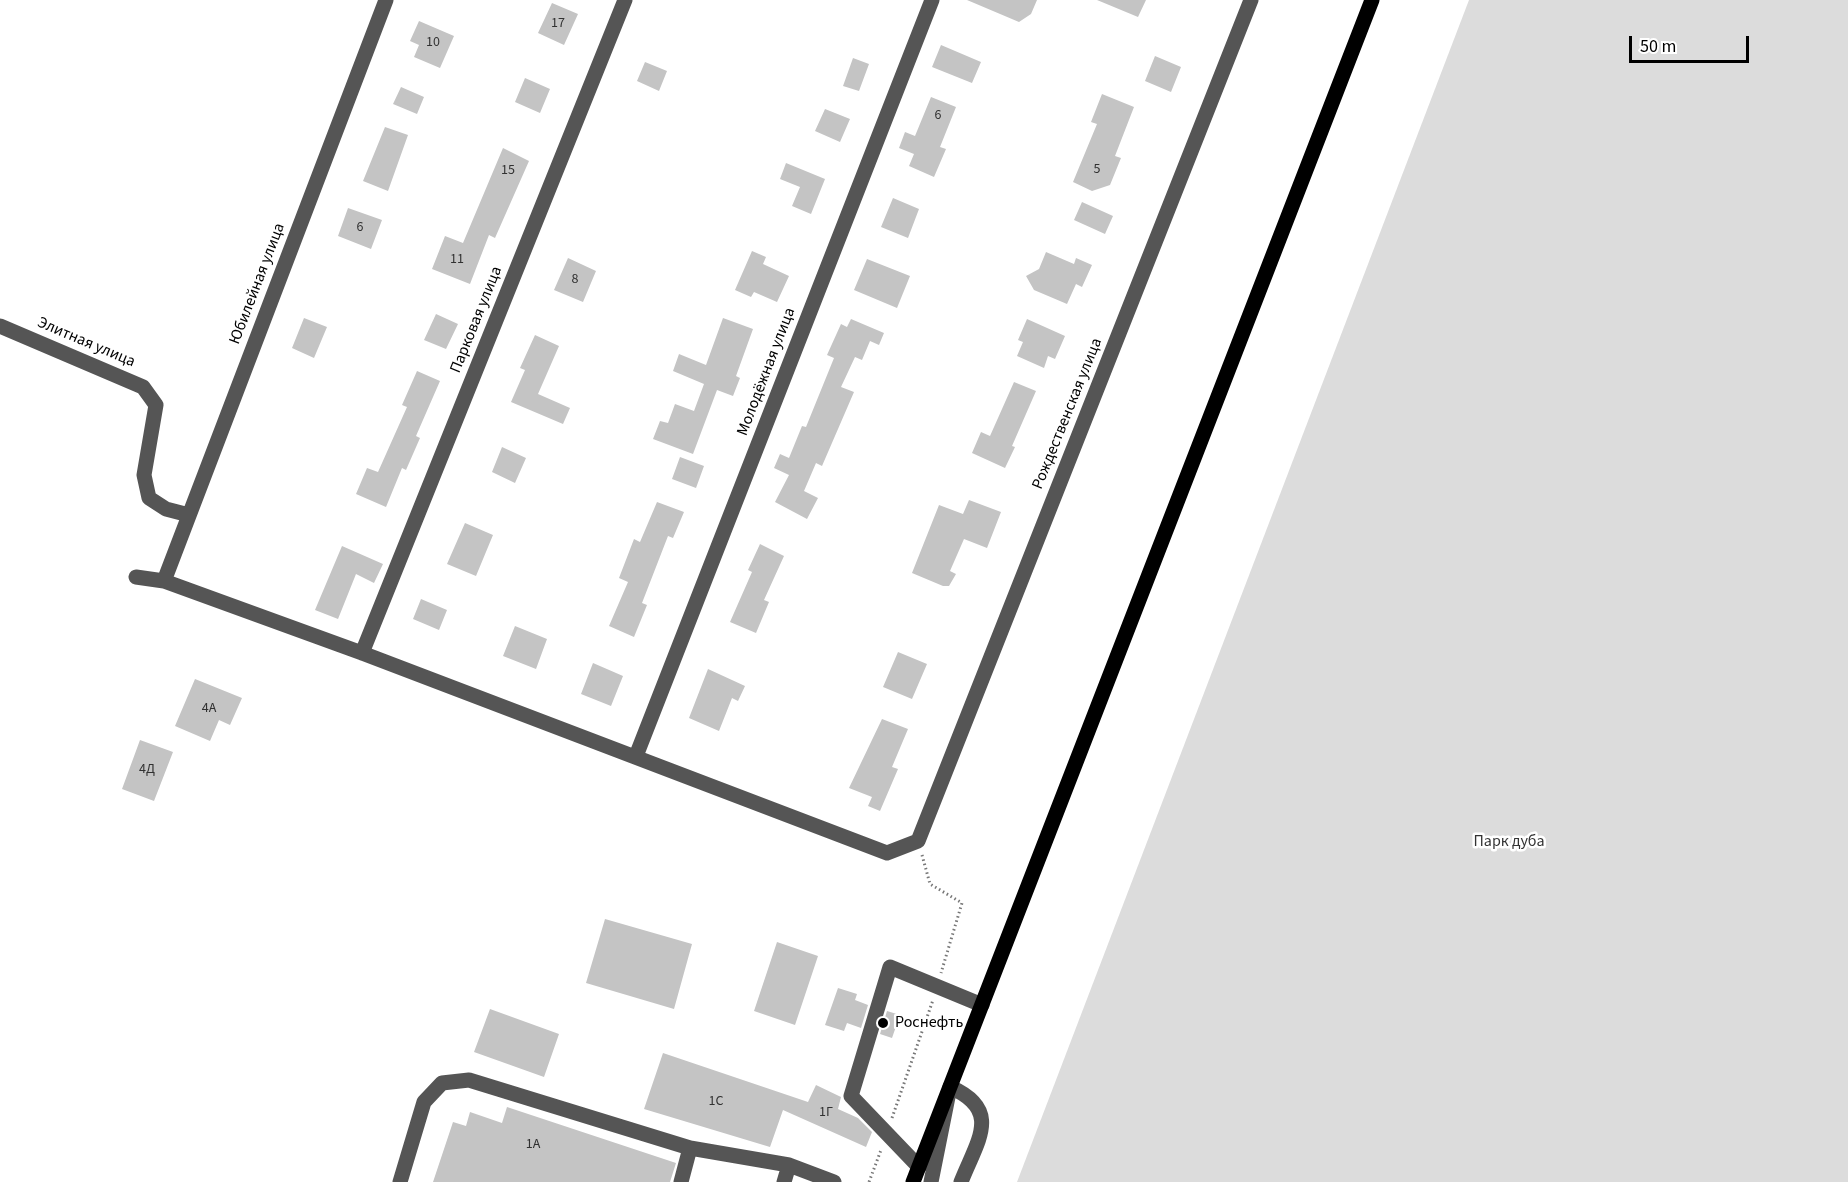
<!DOCTYPE html>
<html>
<head>
<meta charset="utf-8">
<style>
  body { margin:0 }
  #map { position:relative; width:1848px; height:1182px; overflow:hidden; background:#fff; font-family:"Source Sans 3",sans-serif }
  canvas { display:block }
  .scale { position:absolute; left:1629px; top:36px; width:120px; height:27px; box-sizing:border-box; border:3px solid #000; border-top:0; padding-left:8px; font-size:18px; line-height:21px; white-space:nowrap; color:#000; -webkit-text-stroke:4px #fff; paint-order:stroke }
</style>
</head>
<body>
<div id="map">
<canvas width="1848" height="1182"></canvas>
<div class="scale">50 m</div>
</div>
<script>
const context = document.querySelector('canvas').getContext('2d');
context.lineJoin = 'round';
function fillPath(path, color) { context.fillStyle = color; context.fill(path, 'evenodd'); }
function trace(path, color, width, dash) { context.strokeStyle = color; context.lineWidth = width; context.lineCap = dash ? 'butt' : 'round'; context.setLineDash(dash || []); context.stroke(path); }
function drawText(font, color, halo, rows, align = 'center') {
  context.font = font + ' "Source Sans 3",sans-serif'; context.lineWidth = 5; context.setLineDash([]); context.textBaseline = 'middle'; context.strokeStyle = halo; context.fillStyle = color; for (const [text, x, y, turn = 0] of rows) {
    context.save(); context.translate(x, y); context.rotate((+turn || 0) * Math.PI / 180); context.textAlign = isNaN(turn) ? turn : align; if (halo) context.strokeText(text, 0, 0); context.fillText(text, 0, 0); context.restore();
  }
}
fillPath(new Path2D(`
  M1469,0h379v1182h-831z`), '#dcdcdc');
fillPath(new Path2D(`
  M967,0h70l-6,14 -12,8z
  M1097,0h49l-8,17z
  M552,3l26,11 -14,31 -26,-12z
  M419,21l35,15 -14,32 -26,-11 5,-12 -9,-4z
  M941,45l40,17 -9,21 -40,-16z
  M1155,56l26,11 -10,25 -26,-11z
  M853,58l16,6 -10,27 -16,-5z
  M645,62l22,9 -8,20 -22,-10z
  M525,78l25,11 -10,24 -25,-11z
  M401,87l23,10 -7,17 -24,-10z
  M1102,94l32,13 -19,49 6,2 -11,27 -18,6 -19,-9 24,-58 -6,-2z
  M931,97l25,10 -16,40 6,2 -12,28 -25,-11 5,-12 -15,-6 6,-16 10,4z
  M825,109l25,10 -10,23 -25,-11z
  M385,127l23,8 -20,56 -25,-10z
  M503,148l26,13 -34,77 -6,-3 -19,49 -38,-15 13,-33 18,7z
  M786,163l39,16 -14,35 -19,-8 8,-19 -20,-8z
  M893,198l26,11 -11,29 -27,-11z
  M1082,202l31,14 -8,18 -31,-14z
  M348,208l34,12 -11,29 -33,-13z
  M752,251l14,6 -3,7 26,12 -12,26 -23,-10 -3,5 -16,-7z
  M1046,252l28,12 2,-6 16,7 -10,22 -6,-3 -9,20 -33,-14 -8,-14 13,-7z
  M568,258l28,13 -13,31 -29,-12z
  M867,259l43,17 -13,32 -43,-18z
  M436,314l22,10 -12,25 -22,-9z
  M304,318l23,9 -13,31 -22,-10z
  M723,318l30,11 -17,47 4,2 -7,18 -16,-6 -24,64 -40,-15 7,-18 8,2 7,-19 19,7 10,-27 -31,-13 6,-17 27,11z
  M851,319l33,14 -5,12 -9,-4 -8,19 -7,-3 -14,30 13,5 -32,74 -6,-3 -12,28 14,7 -11,21 -32,-17 14,-27 -15,-7 6,-14 9,4 13,-32 4,1 28,-69 -7,-3 14,-31 6,3z
  M1027,319l38,17 -10,23 -7,-3 -4,12 -27,-12 6,-14 -5,-2z
  M535,335l24,11 -21,48 32,14 -7,16 -52,-22 14,-32 -5,-2z
  M417,371l23,10 -24,55 4,2 -14,32 -4,-2 -16,39 -30,-13 11,-26 11,4 29,-65 -5,-2z
  M1014,382l22,9 -24,55 3,1 -10,21 -33,-15 9,-21 9,4z
  M502,447l24,11 -11,25 -23,-11z
  M680,457l24,9 -8,22 -24,-9z
  M969,500l32,12 -14,36 -23,-9 -14,32 6,3 -7,12h-6l-31,-13 27,-68 24,9z
  M657,502l27,10 -11,26 -5,-2 -26,67 5,2 -13,32 -25,-11 19,-44 -9,-4 15,-39 6,3z
  M465,523l28,12 -17,41 -29,-12z
  M760,544l24,12 -20,44 5,2 -13,31 -26,-11 22,-50 -4,-2z
  M342,546l41,18 -9,19 -18,-9 -18,45 -23,-9z
  M421,599l26,11 -8,20 -26,-11z
  M515,626l32,13 -11,30 -33,-13z
  M898,652l29,12 -15,35 -29,-12z
  M593,663l30,13 -12,30 -30,-12z
  M708,669l37,17 -7,15 -6,-3 -13,33 -30,-13z
  M195,679l47,19 -12,27 -11,-5 -9,21 -35,-15z
  M882,719l26,10 -16,38 6,2 -18,42 -12,-5 4,-9 -23,-9z
  M140,740l33,12 -19,49 -32,-12z
  M605,919l87,25 -18,65 -88,-26z
  M777,942l41,14 -23,69 -41,-14z
  M838,988l19,6 -2,6 13,5 -7,23 -14,-5 -3,8 -19,-6z
  M490,1009l69,25 -15,43 -70,-25z
  M887,1011l13,4 -8,23 -12,-4z
  M663,1053l145,49 8,-17 25,12 -3,12 20,9 14,14 -6,15 -83,-37 -13,37 -126,-38z
  M507,1107l169,56 -6,19h-237l20,-60 13,4 4,-14 32,11z`), '#c4c4c4');
trace(new Path2D(`
  M922,855l8,29 32,19 -21,70
  M892,1118l41,-118
  M869,1182l12,-32`), '#777', 3, [1.5, 3]);
trace(new Path2D(`
  M0,326l143,61 13,18 -12,70 5,23 17,11 23,6
  M136,577l28,4 198,72 525,200 31,-12 333,-841
  M164,581l222,-581
  M362,653l263,-653
  M636,756l296,-756
  M919,1167l-68,-71 39,-129 92,38
  M400,1182l24,-80 18,-19 27,-3 221,68 99,17 45,17
  M681,1182l9,-34
  M784,1182l5,-17
  M931,1182l19,-95c53,23 27,54 11,95`), '#555', 15);
trace(new Path2D(`
  M913,1182l459,-1182`), '#000', 15);
for (const [x, y, r, color] of [
  [883,1023,6,"#000"]
]) { const dot = new Path2D(); dot.arc(x, y, r, 0, 2 * Math.PI); context.fillStyle = color; context.fill(dot); trace(dot, '#fff', 2); }
drawText('14px', '#313131', null, [
  ["17",558,24],
  ["10",433,43],
  ["6",938,116],
  ["5",1097,170],
  ["15",508,171],
  ["6",360,228],
  ["11",457,260],
  ["8",575,280],
  ["4А",209,709],
  ["4Д",147,770],
  ["1С",716,1102],
  ["1Г",826,1113],
  ["1А",533,1145]
]);
drawText('16px', '#000', '#fff', [
  ["Юбилейная улица",258,284,-69],
  ["Парковая улица",477,320,-68],
  ["Элитная улица",86,343,23],
  ["Молодёжная улица",767,372,-69],
  ["Рождественская улица",1068,414,-68]
]);
drawText('16px', '#333', '#fff', [
  ["Парк дуба",1509,842]
]);
drawText('16px', '#000', '#fff', [
  ["Роснефть",895,1023]
], 'left');
</script>
</body>
</html>
